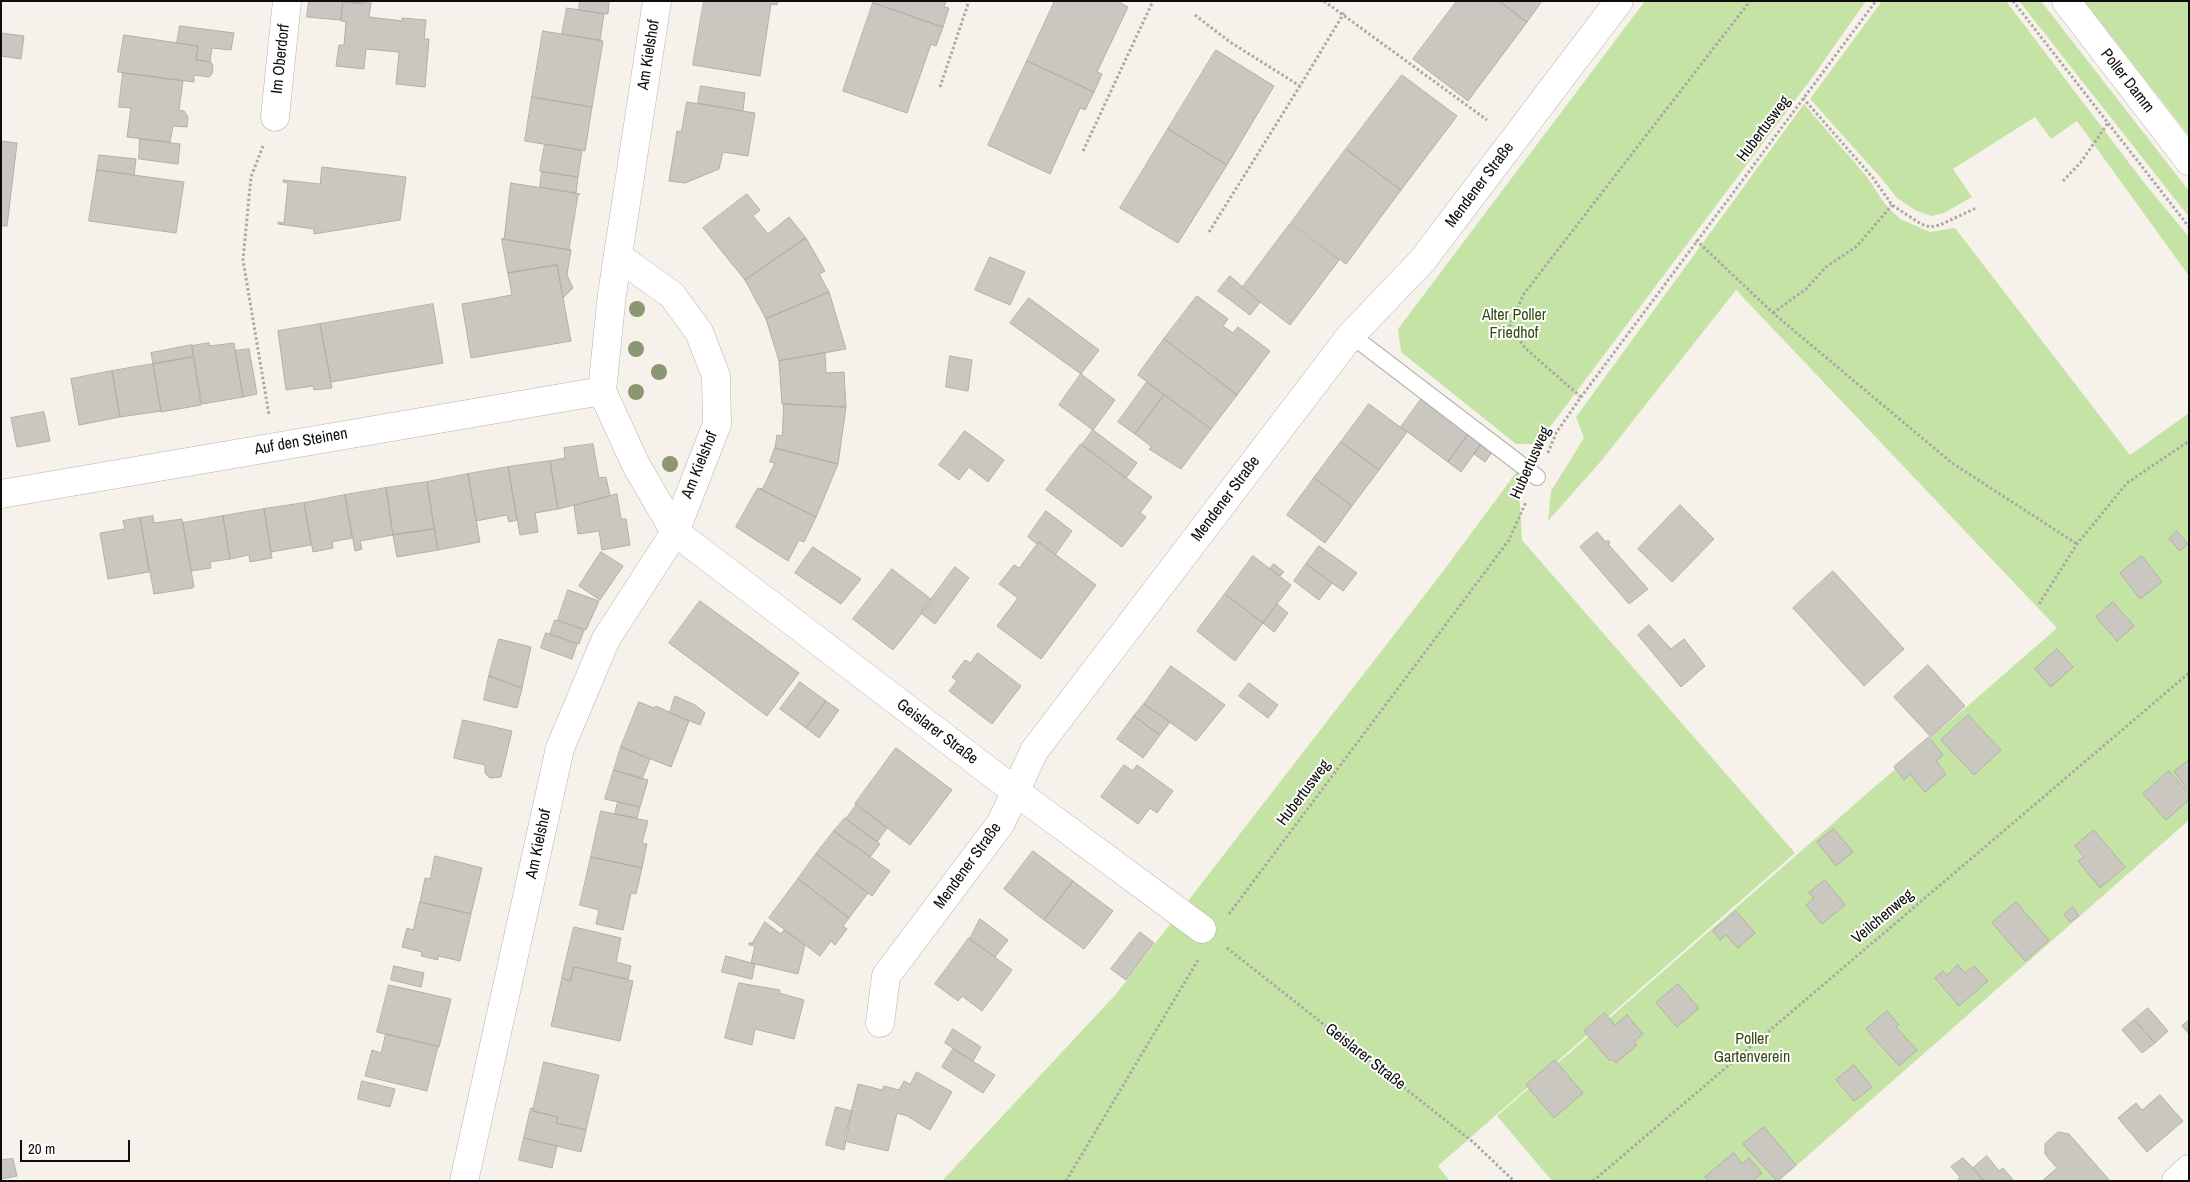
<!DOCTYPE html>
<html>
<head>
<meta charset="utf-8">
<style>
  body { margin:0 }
  #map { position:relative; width:2190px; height:1182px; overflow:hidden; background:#f6f2eb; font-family:"Archivo Narrow",sans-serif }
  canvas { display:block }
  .frame { position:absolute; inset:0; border:2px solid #0e0d0b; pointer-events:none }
  .scale { position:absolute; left:20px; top:1140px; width:110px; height:22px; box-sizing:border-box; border:2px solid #0e0d0b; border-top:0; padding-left:6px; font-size:15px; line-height:18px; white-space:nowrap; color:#0e0d0b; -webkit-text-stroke:4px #fff; paint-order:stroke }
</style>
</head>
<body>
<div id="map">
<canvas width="2190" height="1182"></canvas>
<div class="frame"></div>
<div class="scale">20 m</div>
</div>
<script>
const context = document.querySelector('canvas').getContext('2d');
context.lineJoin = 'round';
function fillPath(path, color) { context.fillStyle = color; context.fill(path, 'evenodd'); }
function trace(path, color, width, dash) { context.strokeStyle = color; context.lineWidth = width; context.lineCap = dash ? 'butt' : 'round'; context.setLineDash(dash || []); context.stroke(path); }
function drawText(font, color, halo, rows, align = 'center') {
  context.font = font + ' "Archivo Narrow",sans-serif'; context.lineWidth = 4; context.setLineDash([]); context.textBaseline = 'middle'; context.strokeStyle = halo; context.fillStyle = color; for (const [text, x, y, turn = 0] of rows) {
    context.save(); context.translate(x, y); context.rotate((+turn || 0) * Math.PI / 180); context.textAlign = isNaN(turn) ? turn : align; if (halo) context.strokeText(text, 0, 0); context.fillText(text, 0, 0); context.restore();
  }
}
fillPath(new Path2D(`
  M1645,1h221l-52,74 -273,364 -7,5h-18l-115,-92 -3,-23z
  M1882,1h124l136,179 47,57v39l-112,-155 -26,18 -16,-22 -82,52 19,28 -28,16 -13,3 -16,-6 -18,-12 -16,-20 -71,-79z
  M2019,1h22l148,190v26z
  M2084,1h105v135z
  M1804,104l63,73 18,27 15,15 30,13 25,-4 175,227 59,-42v407l-410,361h-227l-55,-65 560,-488 -321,-338 -134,170 -54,61 3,-30 33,-53 -8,-21z
  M1518,470l4,70 273,313 -357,313 12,15h-508l174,-187 325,-420z`), '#c6e3a6');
const building = new Path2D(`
  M309,1h53v3l-19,-2 -2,18 -34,-3z
  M580,1h29l-1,13 -29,-4z
  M704,1h74l-1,4 -6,-1 -11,72 -67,-11z
  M873,1h73l-2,6 5,1 -6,19 -70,-24z
  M1055,1h62l11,6 -31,65 5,2 -8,18 -67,-31z
  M1457,1h42l28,21 -59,79 -55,-42z
  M1499,1h43l-15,21z
  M343,2l28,1 -2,14 33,4v-3l24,2 -2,19h5l-4,48 -29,-3 3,-32 -33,-3 -2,20 -28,-3 3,-21h5l2,-23 -5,-1z
  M873,3l70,24 -7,19 -5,-2 -24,69 -64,-22z
  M567,8l37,6 -4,26 -38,-6z
  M180,26l54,7 -3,17 -19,-2 -2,14 -14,-2 2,-14 -21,-3z
  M543,31l60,10 -11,66 -60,-10z
  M1,33l23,3 -3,23 -20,-3z
  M124,35l74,11 -2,14 15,2 2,4 -1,8 -3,3 -15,-2v7l-76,-10z
  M1216,50l58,36 -47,79 -59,-36z
  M1027,61l67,31 -9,18 -5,-2 -30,66 -62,-29z
  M123,73l60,8 -4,29 5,1 4,6 -1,10 -14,-1 -3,16 -43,-5 4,-29 -12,-1z
  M1402,75l55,41 -56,74 -55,-41z
  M701,86l44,7 -2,18 -45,-8z
  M532,97l60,10 -7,44 -60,-10z
  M687,102l68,11 -7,43 -25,-4 -4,17 -34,14 -16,-2 8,-50 4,1z
  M1168,129l59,36 -49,78 -58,-35z
  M140,139l40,5 -2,20 -39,-5z
  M1,141l16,2 -10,83h-6z
  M545,144l37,6 -4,27 -38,-6z
  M1346,149l55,41 -55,74 -55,-41z
  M99,155l37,4 -2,16 -37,-5z
  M322,167l84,10 -6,43 -86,14v-5l-36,-5v-2l6,1 4,-40 -5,-1v-2l37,4z
  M97,170l87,12 -8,51 -87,-12z
  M542,172l36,5 -2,16 -36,-6z
  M511,183l69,11 -2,1 -9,54 2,1 -69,-11 2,-1z
  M747,194l13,16 -7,6 15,18 21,-17 17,21 -61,42 -42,-52z
  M1290,224l49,36 -49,65 -48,-37z
  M806,238l19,33 -6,3 10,18 -63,27 -21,-39z
  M502,239l69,11 -4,25 6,13 -10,10 -6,-33 -49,8z
  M990,257l35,15 -15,33 -35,-15z
  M557,265l14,76 -100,17 -9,-54 50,-9 -4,-22z
  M1230,276l30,26 -10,13 -32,-24z
  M829,292l17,57 -67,12 -13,-42z
  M1197,296l31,23 -5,7 10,7 5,-6 32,24 -33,44 -73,-56z
  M1029,298l70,52 -18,24 -71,-51z
  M433,304l10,59 -112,19 -11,-58z
  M320,324l12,64 -18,2 -1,-4 -27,4 -8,-59z
  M1164,339l73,56 -26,34 -73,-54z
  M209,343v3l25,-3 9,54 -41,7 -10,-58z
  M192,345l1,12 -40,7 -2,-11z
  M249,349l8,45 -14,3 -8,-46z
  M825,353l1,20 18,-1 2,35 -64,-3 -3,-43z
  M950,356l22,4 -4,31 -22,-4z
  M193,357l8,48 -40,7 -8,-48z
  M153,364l8,47 -41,6 -8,-46z
  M112,371l8,46 -41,8 -8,-46z
  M1081,374l34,26 -22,30 -34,-25z
  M1147,382l17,13 -29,39 -17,-12z
  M1164,395l47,34 -30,40 -32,-20 3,-2 -17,-13z
  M1422,398l47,35 -21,29 -47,-35z
  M784,404l62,3 -8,57 -63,-16 2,-13 5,1z
  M1369,404l38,28 -28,38 -38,-28z
  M44,412l6,29 -33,6 -6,-29z
  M1093,430l44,33 -11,15 -44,-33z
  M965,431l39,29 -16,22 -19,-15 -10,13 -20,-15z
  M1469,433l13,10 -21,29 -13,-10z
  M1341,442l38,28 -27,36 -38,-28z
  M1482,443l11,8 -8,11 -11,-8z
  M593,444l6,34 7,-1 4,19 -52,13 -8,-48 15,-3 -1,-10z
  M1081,444l71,53 -12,16 6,4 -24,30 -76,-57z
  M775,448l63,16 -22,53 -56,-28 3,-1 12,-25 -5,-1z
  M550,461l8,48 -23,4 3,19 -18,3 -12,-68z
  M508,467l9,53 -8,2 -2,-7 -31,6 -8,-47z
  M468,474l12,68 -42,8 -11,-68z
  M1314,478l38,28 -27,37 -38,-28z
  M427,482l7,47 -41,6 -7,-47z
  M386,488l7,47 -33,6 2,8 -7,2 -10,-56z
  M758,488l58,29 -12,25 -5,-2 -11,21 -52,-34z
  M617,494l4,25h5l4,26 -28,5 -3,-19 -21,3 -4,-28z
  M345,495l7,43 -20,4 1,6 -20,4 -9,-49z
  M304,503l7,42 -40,7 -7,-43z
  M1680,505l34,34 -42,43 -34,-33z
  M264,509l8,49 -22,4 -1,-7 -19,4 -7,-43z
  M1046,511l26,20 -17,24 -16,-13 -2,2 -9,-7z
  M153,516l1,7 28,-4 12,68 -2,1 -38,6 -14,-76z
  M223,516l7,43 -20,3 1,6 -20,3 -8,-48z
  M140,518l9,54 -41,7 -8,-46 25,-4 -2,-8z
  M434,529l4,21 -41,7 -4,-22z
  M2177,531l11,13 -8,7 -11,-12z
  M1597,532l9,10 2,-2 2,3 -2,1 40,45 -19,15 -49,-57z
  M1039,542l57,43 -55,74 -44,-33 21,-28 -19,-14 15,-19 5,3z
  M1319,546l38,27 -14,18 -37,-27z
  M813,547l48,32 -20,25 -46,-31z
  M601,552l22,14 -23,34 -21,-14z
  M1253,556l38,29 -28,38 -38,-29z
  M2142,556l20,26 -22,17 -20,-26z
  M1274,564l10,8 -4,4 -10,-8z
  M1306,564l26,19 -13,17 -25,-19z
  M955,567l14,11 -34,46 -14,-11z
  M892,569l40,31 -39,50 -40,-31z
  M1833,571l71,78 -40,37 -71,-78z
  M568,590l31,11 -13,29 -28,-10z
  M1225,594l38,29 -28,38 -38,-30z
  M700,601l99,72 -32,43 -98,-73z
  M2113,602l21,24 -17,15 -21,-24z
  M1277,604l11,9 -14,19 -11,-9z
  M555,620l29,10 -5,14 -29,-10z
  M1649,625l22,24 13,-10 21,27 -24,21 -43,-52z
  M546,633l31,11 -5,15 -31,-11z
  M499,639l32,8 -9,41 -33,-12z
  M2057,649l16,18 -22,20 -16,-18z
  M978,653l43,33 -29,38 -43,-33 8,-10 -5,-4 13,-17 5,3z
  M1928,665l37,41 -34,31 -37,-40z
  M1171,666l54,39 -29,36 -52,-37z
  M489,676l33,12 -5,20 -33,-8z
  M800,682l26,19 -20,27 -26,-19z
  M1249,683l29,22 -10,13 -29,-22z
  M675,696l20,9 10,8 -5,12 -30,-12z
  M826,701l13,9 -20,28 -13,-10z
  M639,702l15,6 2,-2 33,15 -18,46 -50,-20z
  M1144,704l26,18 -10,13 -26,-19z
  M1968,715l33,35 -27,25 -33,-35z
  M1134,716l26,19 -17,23 -26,-19z
  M463,720l49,11 -11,46 -11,1 -5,-5v-8l-31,-7z
  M1929,737l14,18 -7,6 10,13 -21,18 -15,-18 -6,6 -10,-13z
  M621,747l29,12 -8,20 -28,-9z
  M896,748l56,42 -42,55 -55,-41z
  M2189,760v31l-15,-19z
  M1124,765l9,6 4,-6 36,26 -16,22 -7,-5 -12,16 -37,-27z
  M614,770l34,10 -8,27 -35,-8z
  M2169,771l20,23v6l-23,20 -23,-26z
  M618,802l22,5 -3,11 -22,-4z
  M857,804l30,24 -10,14 -31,-23z
  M601,811l47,10 -6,22 5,1 -5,24 -51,-11z
  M845,818l35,26 -10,13 -36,-26z
  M1834,829l19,23 -17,14 -19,-24z
  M2094,830l31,37 -25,21 -22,-27 6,-4 -9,-11z
  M834,831l56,40 -18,25 -56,-42z
  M1033,851l40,30 -29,39 -40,-31z
  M816,854l52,39 -19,25 -51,-39z
  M435,856l47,12 -11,46 -51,-12 5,-24 5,1z
  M591,857l51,11 -6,26 -5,-1 -8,37 -27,-6 3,-14 -19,-5z
  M798,879l51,39 -6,8 4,3 -12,16 -4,-4 -11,15 -51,-38z
  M1825,880l20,25 -23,19 -16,-19 8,-7 -5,-5z
  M1073,881l40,30 -29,38 -40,-29z
  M420,902l51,12 -11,47 -22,-5v4l-17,-4 1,-4 -20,-5 5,-19 6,2z
  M2016,902l33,38 -24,21 -33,-38z
  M2073,907l6,9 -9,6 -6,-7z
  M1736,911l19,22 -17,15 -12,-13 -6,5 -7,-9z
  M980,919l28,21 -13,17 -25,-18z
  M765,922l16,12 3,-4 21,15 -7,29 -47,-11 4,-17 -6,-1v-2h3z
  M574,927l47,11 -5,24 15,4 -3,13 -54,-12 -4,14 -8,-3z
  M1140,932l14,11 -28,37 -15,-11z
  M969,938l43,32 -30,41 -20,-15 -4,5 -23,-17z
  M726,956l29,8 -3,15 -30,-7z
  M1958,965l7,8 9,-7 14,15 -29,25 -24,-28 8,-7 4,4z
  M394,966l30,7 -3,14 -30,-7z
  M574,967l59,14 -13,60 -69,-15 11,-48 8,3z
  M739,983l41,7 -1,3 25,7 -10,39 -39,-10 -3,16 -27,-7z
  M1678,984l21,24 -22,19 -21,-24z
  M389,985l62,14 -12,48 -62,-15z
  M2148,1008l20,23 -13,12 -21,-23z
  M1887,1011l12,14 -3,2 21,23 -18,16 -33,-37z
  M1605,1013l10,12 12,-10 16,19 -9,8 3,3 -21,18 -4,-4 -2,2 -26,-30z
  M2134,1020l21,23 -13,10 -20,-23z
  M2189,1020v14l-7,-8z
  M953,1029l28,18 -8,14 -28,-18z
  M386,1034l52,12 -11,45 -62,-15 7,-26 9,3z
  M953,1049l42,26 -12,18 -41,-26z
  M1555,1060l28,33 -29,25 -28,-33z
  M544,1062l55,13 -13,55 -30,-7 2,-6 -25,-6z
  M1854,1065l18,22 -18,14 -18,-21z
  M917,1072l35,20 -22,38 -23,-14 -10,-3 -9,38 -44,-10 14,-57 24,6 2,-4 15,4 5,-9 6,3z
  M362,1081l33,8 -5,18 -32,-8z
  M2160,1095l23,26 -36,31 -29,-34 18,-15 6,7z
  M836,1107l16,4 -8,39 -18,-5z
  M531,1108l3,1 -1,2 25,6 -2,6 30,7 -5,22 -57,-14z
  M1764,1127l32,38 -19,16 -34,-37z
  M2058,1132l11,2 41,47h-68l15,-13 -12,-14v-10z
  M524,1138l33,8 -5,22 -33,-8z
  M1734,1153l8,11 7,-6 13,15 -9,8h-45l-3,-4z
  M1987,1156l12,15 4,-3 11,13h-30l-11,-13z
  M1963,1158l10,10 11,13h-27l3,-4 -9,-10z
  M13,1159l4,17 -16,3v-19z`);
fillPath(building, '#cac6c0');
trace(building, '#b2afa9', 1);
const service = new Path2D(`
  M1351,335l186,142`);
const minor = new Path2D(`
  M657,1l-45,293 -10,97 34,74 39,67 340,259 187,138
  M2066,1l123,160
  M275,117l12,-116
  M1,494l601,-103
  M880,1023l6,-47 115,-153 33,-72 317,-416 71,-74 197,-260
  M464,1181l96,-433 46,-109 69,-107 42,-108 -1,-48 -17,-44 -27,-37 -53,-38
  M2176,1181l13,-12`);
trace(service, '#b6b2ac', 18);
trace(minor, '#b6b2ac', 29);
trace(new Path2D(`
  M1324,1l163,119
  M2013,1l176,226
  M1195,15l35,27 70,44 44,-73
  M940,87l29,-86
  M1803,98l70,80 19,27 29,19 9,3 10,-2 36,-17
  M263,146l-12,31 -8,83 26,155
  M1083,151l70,-150
  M2063,181l18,-19 27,-39
  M1209,232l91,-146
  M1696,240l77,73 179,150 125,81
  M1773,313l33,-24 20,-22 31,-21 35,-41
  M1581,397l-56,-49 -15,-22 13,-31 227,-294
  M1548,453l8,-20 25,-36 295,-396
  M2039,604l38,-60 50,-61 62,-42
  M1229,914l280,-374 17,-38
  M1227,948l246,194 41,39
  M1066,1181l132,-221
  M1593,1181l596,-508`), '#aba8a3', 3, [2.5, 2.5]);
trace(service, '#fff', 16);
trace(minor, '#fff', 28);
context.fillStyle = '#8b9673';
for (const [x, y] of [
  [637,309],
  [636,349],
  [659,372],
  [636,392],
  [670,464]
]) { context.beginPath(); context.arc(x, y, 8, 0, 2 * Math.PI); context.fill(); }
drawText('16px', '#0e0d0b', '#fff', [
  ["Am Kielshof",649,55,-81],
  ["Im Oberdorf",281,59,-84],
  ["Poller Damm",2127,81,52],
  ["Hubertusweg",1764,129,-53],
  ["Mendener Straße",1480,185,-53],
  ["Auf den Steinen",301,442,-10],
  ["Hubertusweg",1531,463,-66],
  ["Am Kielshof",700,465,-68],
  ["Mendener Straße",1226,499,-53],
  ["Geislarer Straße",937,732,37],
  ["Hubertusweg",1304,793,-53],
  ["Am Kielshof",539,844,-78],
  ["Mendener Straße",968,866,-54],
  ["Veilchenweg",1883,917,-40],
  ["Geislarer Straße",1365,1057,38]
]);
drawText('16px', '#344a10', '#fff', [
  ["Alter Poller",1514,316],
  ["Friedhof",1514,334],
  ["Poller",1752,1040],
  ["Gartenverein",1752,1058]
]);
</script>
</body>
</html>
